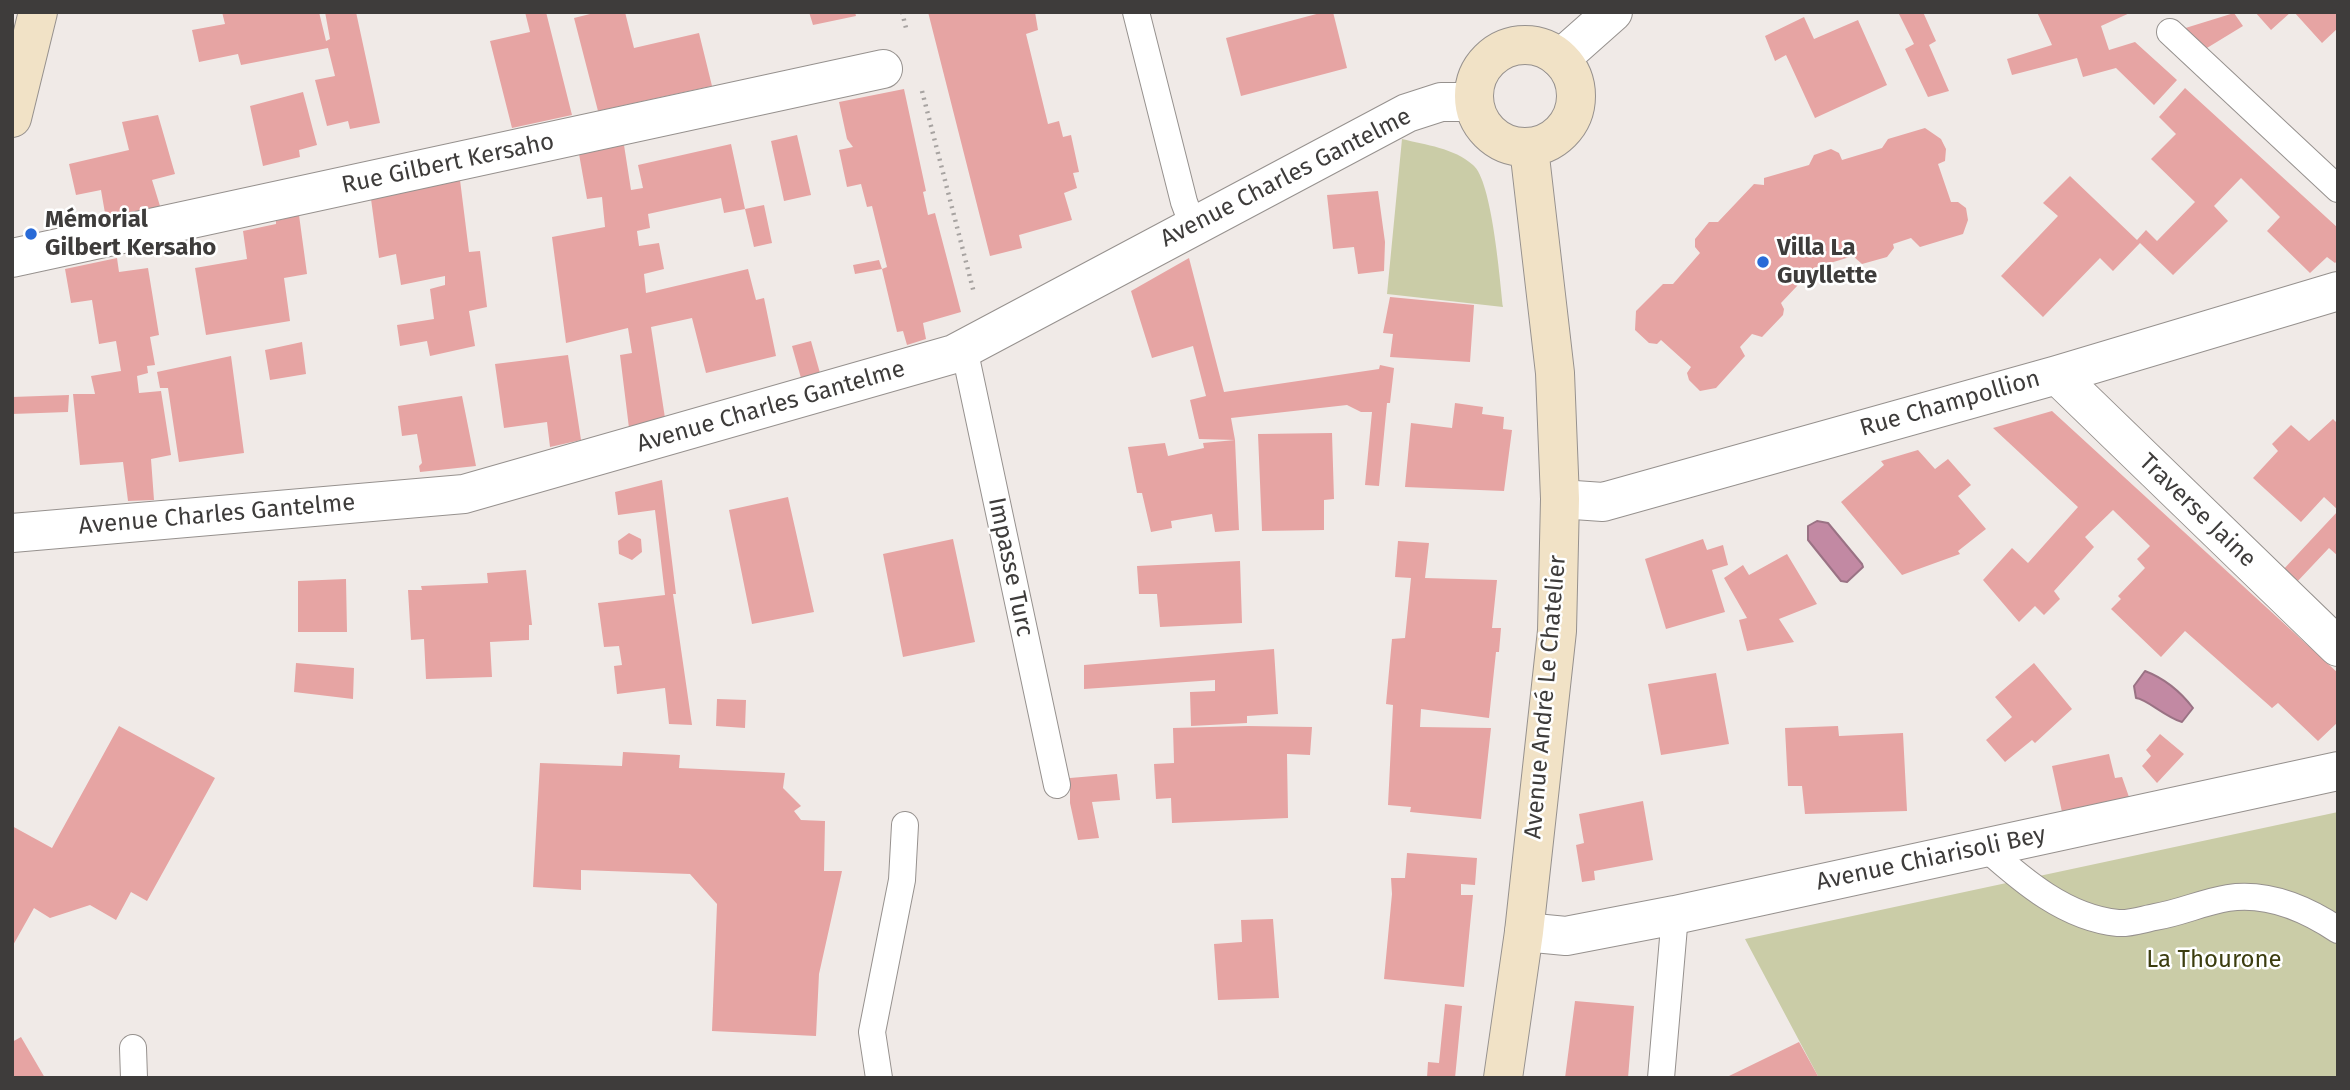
<!DOCTYPE html>
<html>
<head>
<meta charset="utf-8">
<style>
  body { margin:0 }
  #map { position:relative; width:2350px; height:1090px; overflow:hidden; background:#f0eae7; font-family:"Fira Sans",sans-serif }
  canvas { display:block }
  .frame { position:absolute; inset:0; border:14px solid #3e3c3b; pointer-events:none }
</style>
</head>
<body>
<div id="map">
<canvas width="2350" height="1090"></canvas>
<div class="frame"></div>
</div>
<script>
const context = document.querySelector('canvas').getContext('2d');
context.lineJoin = 'round';
function fillPath(path, color) { context.fillStyle = color; context.fill(path, 'evenodd'); }
function trace(path, color, width, dash) { context.strokeStyle = color; context.lineWidth = width; context.lineCap = dash ? 'butt' : 'round'; context.setLineDash(dash || []); context.stroke(path); }
function drawText(font, color, halo, rows, align = 'center') {
  context.font = font + ' "Fira Sans",sans-serif'; context.lineWidth = 5; context.setLineDash([]); context.textBaseline = 'middle'; context.strokeStyle = halo; context.fillStyle = color; for (const [text, x, y, turn = 0] of rows) {
    context.save(); context.translate(x, y); context.rotate((+turn || 0) * Math.PI / 180); context.textAlign = isNaN(turn) ? turn : align; if (halo) context.strokeText(text, 0, 0); context.fillText(text, 0, 0); context.restore();
  }
}
fillPath(new Path2D(`
  M1402,139c24,6 52,9 71,26 19,15 27,115 30,142l-116,-13z
  M2338,812v266h-519l-74,-139z`), '#cacca7');
const water = new Path2D(`
  M1817,521l11,2 34,41 1,3 -16,15 -6,-1 -33,-41v-14z
  M2145,671c21,8 35,20 48,37l-11,14c-17,-5 -35,-23 -46,-24l-2,-12z`);
fillPath(water, '#c289a3');
trace(water, '#9a7284', 2);
fillPath(new Path2D(`
  M222,12h97l7,29 4,-2 -5,-27h31l24,111 -30,6 -2,-8 -21,5 -12,-46 20,-4 -7,-28 -87,17 -3,-11 -39,8 -7,-32 33,-6z
  M525,12h21l26,103 -60,13 -22,-87 40,-9z
  M598,12h27l9,36 65,-15 13,53 -114,25 -24,-93z
  M809,12h46l1,4 -43,9z
  M928,12h107l3,18 -12,4 22,90 11,-3 4,16 8,-2 8,37 -6,1 4,15 -13,5 8,27 -53,15 3,13 -32,8z
  M1324,12h9l14,56 -106,28 -15,-58z
  M1898,12h25l13,29 -7,4 20,46 -21,6 -23,-48 9,-5z
  M2037,12h95l-31,14 8,24 26,-8 42,38 -23,25 -38,-37 -33,9 -6,-19 -65,17 -5,-16 45,-14z
  M2255,12h36l-20,18z
  M2294,12h44v16l-16,15z
  M2234,13l9,13 -41,25 -23,-21z
  M1804,17l10,22 44,-19 29,65 -72,33 -29,-63 -11,6 -10,-25z
  M2185,88l153,140v32l-3,3 -8,-6 -17,16 -43,-42 13,-14 -39,-39 -27,28 14,15 -55,54 -33,-32 -27,28 -13,-13 -57,59 -42,-41 57,-60 -15,-13 27,-27 67,64 9,-10 11,11 38,-39 -44,-43 25,-25 -17,-17z
  M904,89l22,102 -3,1 5,23 7,-2 26,99 -38,11 3,16 -19,6 -4,-14 -6,1 -15,-63 5,-2 -15,-61 -5,1 -6,-23 -14,3 -8,-37 14,-3 -6,-8 -8,-37z
  M303,92l14,53 -18,5 1,7 -37,9 -13,-60z
  M158,115l17,59 -23,6 8,26 -54,13 -5,-29 -25,5 -7,-31 60,-14 -7,-28z
  M1925,128l16,11 5,10 -1,12 -7,3 13,38h7l8,6 2,12 -5,14 -43,13 -9,-9 -18,6 1,4 -7,9 -25,7 -9,-8 -39,12 -33,35 3,6 -1,6 -21,22 -10,-3 -12,13 5,9 -29,32 -16,3 -11,-11 -2,-7 4,-6 -30,-27 -4,4 -8,-1 -14,-13 1,-19 27,-27h10l27,-31 -5,-6v-8l14,-17h9l36,-38 10,1v-7l45,-13 5,-10 17,-6 8,4 3,7 40,-12 6,-9z
  M797,135l14,60 -27,6 -13,-60z
  M731,144l14,65 -21,4 -3,-15 -73,16 2,14 -13,3 2,15 20,-3 5,26 -20,5 2,19 102,-24 8,31 8,-2 12,58 -70,17 -14,-55 -41,9 14,91 -36,10 -9,-73 12,-2 -4,-25 -62,15 -14,-106 53,-10 -3,-30 -15,2 -8,-45 45,-9 7,45 12,-2 -5,-23z
  M460,180l9,72 11,-1 7,56 -18,4 6,35 -45,10 -3,-15 -27,5 -3,-21 37,-6 -4,-30 15,-4v-9l-44,9 -5,-31 -17,4 -8,-59z
  M1378,191l7,51 -1,29 -26,3 -4,-27 -21,2 -6,-54z
  M764,205l8,38 -18,4 -9,-38z
  M299,215l8,59 -23,4 6,43 -84,14 -11,-67 52,-9 -4,-28 33,-7v-3z
  M117,258l2,14 29,-4 11,67 -9,2 5,28 -8,1 1,7 -11,3 2,17 22,-2 10,64 -20,4 3,41 -26,1 -5,-39 -43,3 -7,-71h22l-4,-18 30,-5 -5,-30 -17,3 -7,-44 -21,3 -6,-34z
  M1189,258l35,134 155,-23 1,-4 14,3 -4,35h-3l-8,83 -14,-1 7,-73h-11l-14,-7 -116,13 4,22 -36,-1 -9,-39 16,-4 -13,-50 -41,12 -21,-67z
  M879,260l3,9 -27,5 -2,-9z
  M1390,297l84,8 -4,57 -80,-5 3,-23 -10,-1z
  M811,341l9,32 -19,5 -9,-32z
  M302,342l4,32 -36,6 -5,-30z
  M568,355l13,85 -31,7 -3,-25 -43,6 -9,-64z
  M231,356l13,97 -65,9 -11,-74h-8l-3,-16z
  M69,395l-1,17 -56,2v-17z
  M462,396l14,70 -56,6 -1,-6 3,-3 -5,-29 -15,2 -4,-30z
  M1455,403l28,4 -1,7 22,3 -1,12 9,1 -8,61 -99,-4 6,-64 41,5z
  M2052,411l286,262v49l-20,19 -40,-38 -6,5 -87,-77 -24,26 -50,-48 10,-10 -3,-3 27,-28 -8,-9 13,-13 -37,-36 -28,27 9,10 -40,44 6,8 -16,16 -9,-9 -16,16 -36,-42 29,-32 16,15 50,-56 -85,-79z
  M2333,419l5,5v86l-14,-13 -23,25 -48,-44 25,-27 -6,-7 19,-19 18,16z
  M1332,433l2,66 -10,1v30l-62,1 -4,-97z
  M1235,440l4,90 -24,2 -3,-18 -41,7 1,7 -21,4 -9,-39h-5l-9,-46 37,-4 3,13 36,-8 -1,-5z
  M1918,450l17,19 13,-10 23,26 -13,11 28,33 -28,22 2,3 -58,21 -61,-73 43,-37 -3,-4z
  M662,480l14,114h-3l19,131 -23,-1 -4,-36 -48,6 -3,-28 8,-1 -3,-19 -15,1 -6,-44 67,-8 -10,-85 -37,5 -3,-23z
  M788,497l26,115 -62,12 -23,-114z
  M2338,511v45l-9,-8 -34,36 -14,-12z
  M629,533l12,6 1,13 -10,8 -13,-6 -1,-13z
  M953,539l22,103 -72,15 -20,-103z
  M1703,539l4,11 16,-5 5,20 -16,5 13,42 -59,17 -21,-70z
  M1398,541l31,2 -4,35 72,2 -5,48h9l-2,24h-3l-7,66 -68,-9 -1,18 71,1 -10,91 -71,-7 1,-5 -23,-2 5,-100 -7,-1 6,-65 13,-1 6,-60 -16,-1z
  M1787,554l30,50 -38,15 15,23 -47,9 -8,-31 8,-2 -23,-40 19,-13 6,10z
  M1240,561l2,62 -82,4 -3,-33h-18l-2,-28z
  M526,570l6,55h-3v15l-39,2 2,35 -66,2 -2,-40 -13,1 -3,-50h14l-1,-4 67,-3 -1,-10z
  M346,579l1,53h-49v-51z
  M1274,649l4,65 -31,2v7l-56,3 -1,-34 25,-1v-11l-131,9v-24z
  M296,663l58,5 -1,31 -59,-7z
  M2034,663l38,46 -37,34 -3,-3 -27,22 -19,-22 26,-23 -17,-20z
  M1716,673l13,71 -68,11 -13,-71z
  M717,699l29,1 -1,28 -29,-2z
  M119,726l96,52 -68,123 -16,-9 -15,28 -26,-15 -40,13 -16,-10 -22,39v-121l40,22z
  M1248,726l64,1 -2,28 -23,-1 1,64 -116,5 -1,-25 -15,1 -2,-35 20,-1 -1,-35z
  M1838,726l1,10 64,-3 4,78 -102,3 -3,-28h-14l-3,-58z
  M2160,734l24,20 -27,29 -15,-17 9,-10 -5,-6z
  M623,752l57,3 -1,13 106,5 -2,15 18,18 -7,5 7,9 24,1 -1,50h18l-23,103 -3,62 -104,-5 5,-127 -27,-30 -109,-4v20l-48,-3 7,-124 82,3z
  M2109,754l6,24 7,-1 7,20 -67,15 -10,-46z
  M1117,774l3,26 -28,2 7,36 -21,2 -8,-37v-25z
  M1643,801l10,59 -59,11 1,9 -13,2 -6,-37 8,-2 -5,-29z
  M1407,853l70,5 -2,27 -14,-1v11h12l-9,92 -80,-8 8,-85 -1,-16h14z
  M1273,919l6,79 -61,2 -4,-56 28,-2 -1,-22z
  M1575,1001l59,5 -6,72h-63z
  M1445,1004l17,2 -7,72h-28l1,-16 11,1z
  M21,1037l24,41h-33v-36z
  M1799,1042l20,36h-90v-2z`), '#e6a4a3');
const service = new Path2D(`
  M1136,12l48,190 9,24
  M2170,32l168,157
  M964,348l93,437
  M1986,848c37,33 80,70 132,75 12,1 26,-4 37,-6 25,-4 48,-15 73,-19 40,-6 77,10 110,32
  M133,1048l1,30
  M879,1078l-7,-46 30,-152 3,-55
  M1661,1078l14,-163`);
const minor = new Path2D(`
  M12,258l871,-189
  M2057,375l281,272
  M1560,499l43,3 454,-127 281,-84
  M1524,932l42,4 109,-21 663,-144`);
const tertiary = new Path2D(`
  M1560,59l53,-47
  M12,533l452,-39 490,-140 453,-241 34,-11h32`);
const secondary = new Path2D(`
  M1474 96a51 51 0 1 1 102 0a51 51 0 1 1-102 0Z
  M12,118l26,-106
  M1503,1078l21,-146 33,-301 3,-132 -5,-126 -26,-225`);
trace(service, '#96918e', 28);
trace(minor, '#96918e', 40);
trace(tertiary, '#96918e', 40);
trace(secondary, '#96918e', 40);
trace(new Path2D(`
  M902,12l5,20
  M922,91l52,202`), '#a7a3a1', 4.5, [2, 5]);
trace(service, '#fff', 26);
trace(minor, '#fff', 38);
trace(tertiary, '#fff', 38);
trace(secondary, '#f1e2c6', 38);
for (const [x, y, r, color] of [
  [31,234,7,"#296ad7"],
  [1763,262,7,"#296ad7"]
]) { const dot = new Path2D(); dot.arc(x, y, r, 0, 2 * Math.PI); context.fillStyle = color; context.fill(dot); trace(dot, '#fff', 2.5); }
drawText('24px', '#3e3c3b', '#fff', [
  ["Rue Gilbert Kersaho",448,164,-12],
  ["Avenue Charles Gantelme",1286,178,-27],
  ["Rue Champollion",1950,404,-16],
  ["Avenue Charles Gantelme",771,407,-16],
  ["Traverse Jaine",2197,511,44],
  ["Avenue Charles Gantelme",217,515,-5],
  ["Impasse Turc",1010,567,78],
  ["Avenue André Le Chatelier",1546,697,-85],
  ["Avenue Chiarisoli Bey",1931,859,-12]
]);
drawText('bold 24px', '#3e3c3b', '#fff', [
  ["Mémorial",45,220],
  ["Gilbert Kersaho",45,248],
  ["Villa La",1777,248],
  ["Guyllette",1777,276]
], 'left');
drawText('24px', '#3c3d0f', '#fff', [
  ["La Thourone",2214,960]
]);
</script>
</body>
</html>
